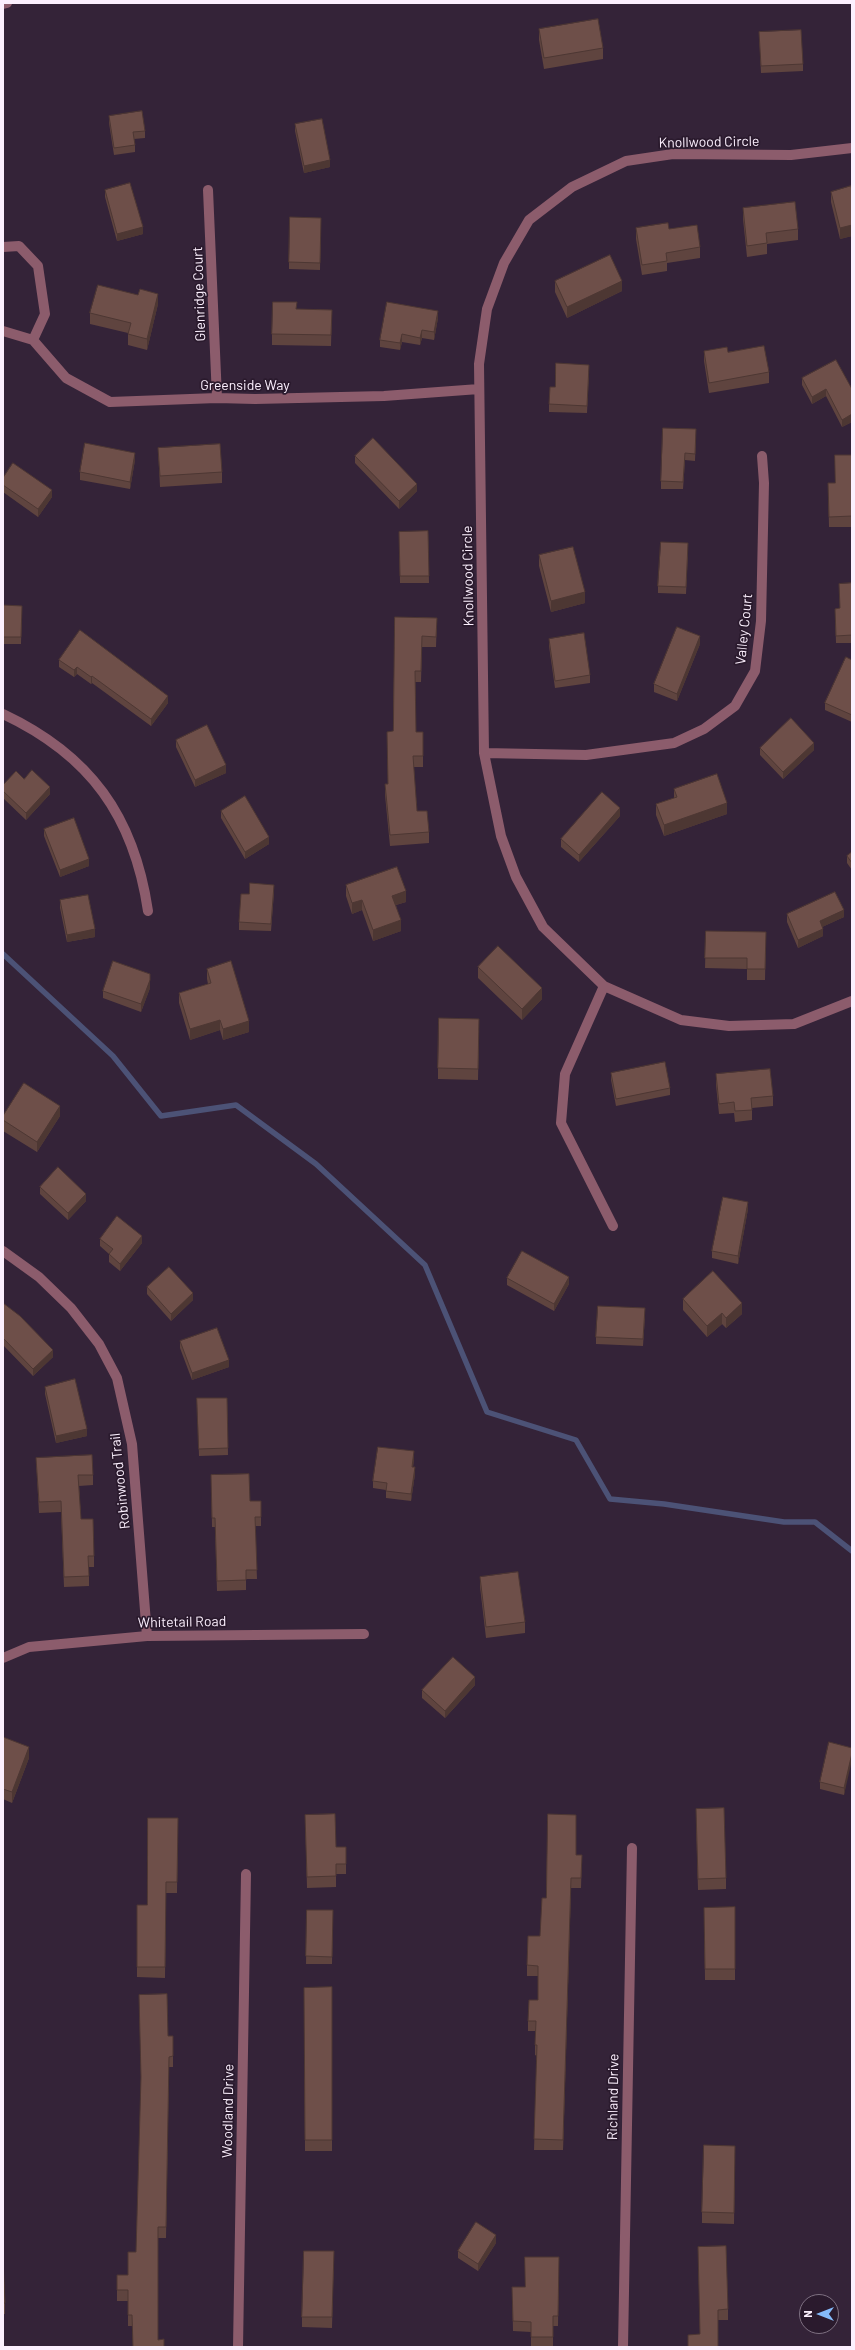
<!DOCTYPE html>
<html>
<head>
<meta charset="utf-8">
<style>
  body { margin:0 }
  #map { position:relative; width:855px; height:2350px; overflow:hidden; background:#342338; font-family:Barlow,sans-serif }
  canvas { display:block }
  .frame { position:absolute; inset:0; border:4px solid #fcf0fe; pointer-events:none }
  .north { position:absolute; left:799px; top:2294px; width:40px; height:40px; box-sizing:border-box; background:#2a1a2d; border:1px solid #7e7081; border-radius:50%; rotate:270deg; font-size:11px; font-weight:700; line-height:16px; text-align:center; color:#fcf0fe }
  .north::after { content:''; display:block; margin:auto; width:14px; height:18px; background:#85bbfb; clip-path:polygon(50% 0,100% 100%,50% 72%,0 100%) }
</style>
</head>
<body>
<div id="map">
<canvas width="855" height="2350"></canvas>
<div class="frame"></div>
<div class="north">N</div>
</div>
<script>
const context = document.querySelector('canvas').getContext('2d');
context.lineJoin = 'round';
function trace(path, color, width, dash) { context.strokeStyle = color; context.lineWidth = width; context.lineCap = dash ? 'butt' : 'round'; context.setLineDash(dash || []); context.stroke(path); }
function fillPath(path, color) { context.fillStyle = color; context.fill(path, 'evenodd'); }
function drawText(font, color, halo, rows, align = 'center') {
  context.font = font + ' Barlow,sans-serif'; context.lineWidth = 3.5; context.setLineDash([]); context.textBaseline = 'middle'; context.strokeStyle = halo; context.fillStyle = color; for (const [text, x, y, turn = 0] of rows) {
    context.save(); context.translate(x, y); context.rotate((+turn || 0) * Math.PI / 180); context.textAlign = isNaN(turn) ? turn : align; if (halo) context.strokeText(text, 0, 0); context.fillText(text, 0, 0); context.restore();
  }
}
trace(new Path2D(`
  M3,954l110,102 48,60 75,-11 80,59 109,101 62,147 89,28 34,59 54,5 120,18h31l37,29`), '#4c5276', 5.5);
trace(new Path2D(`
  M3,4l4,-1
  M852,148l-61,7 -118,-1 -47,7 -54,26 -43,33 -25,43 -17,46 -8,55 5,389 17,83 15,41 27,50 61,59 77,34 48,6 65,-2 58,-23
  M208,190l9,208
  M3,247l16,-1 19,20 7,48 -12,26 -30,-9
  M33,340l33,38 44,24 107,-4 38,1 129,-3 95,-7
  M3,714c87,41 131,102 145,197
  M484,753l102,2 88,-12 30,-14 31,-23 20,-35 6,-50 3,-138 -2,-27
  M604,986l-39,88 -4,49 52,103
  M3,1251l36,26 32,31 28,36 18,34 15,66 15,192
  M3,1658l26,-11 118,-11 217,-2
  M238,2347l8,-473
  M623,2347l9,-499`), '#8c5c6c', 10);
fillPath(new Path2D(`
  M539,29l64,19v11l-59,10 -5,-29z
  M759,32l44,32v7l-42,2z
  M109,116l36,15v7l-11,1 1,6v7l-21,3 -5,-32z
  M295,124l35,43 -26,6 -9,-42z
  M105,190l38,44 -26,7 -12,-44z
  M852,191v45l-12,3 -9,-37v-10z
  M743,208l55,21v11l-31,4v10l-20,3 -4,-38z
  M321,218l-1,52 -31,-1v-7z
  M636,228l33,1 31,18v11l-33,5v8l-25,4 -6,-36z
  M555,281l67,10 -55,27 -12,-26z
  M158,304l-11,46 -19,-5v-12l-38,-9v-11z
  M297,309l35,1 -1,36 -59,-1v-11z
  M438,318l-4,22 -12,-2 -2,7 -18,-3 -2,8 -20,-3v-7z
  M704,351l24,1 41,20v11l-60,10 -5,-32z
  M589,372l-2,41 -38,-1v-8z
  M802,378l50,11v33l-10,5 -16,-31 -14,8 -10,-19z
  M696,436l-1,25 -10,-1 -2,29h-22v-8z
  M158,448l64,24v11l-62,4z
  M835,455h17v72h-23l-1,-44h7z
  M355,456l62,35 -18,18 -44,-46z
  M135,460l-5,29 -50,-9v-8z
  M3,478l49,19 -14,20 -35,-25z
  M428,531l1,52h-29l-1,-51z
  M688,550l-2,44 -28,-1v-7z
  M539,555l46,48 -34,9 -12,-46z
  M852,583v60h-16l-1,-34 5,-1z
  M3,605l19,1 -1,38h-18z
  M395,617l42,1 -1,29h-14l-1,35h-6l1,50h7v35h-10l4,44 12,21v11l-39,3 -5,-51v-11h3l5,-53z
  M549,639l41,36v8l-35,5 -6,-42z
  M700,644l-23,57 -23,-9v-8z
  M59,660l109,43 -17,23 -59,-43 -1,1 -14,-10 -3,3 -15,-10z
  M852,660v62l-27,-12v-7z
  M176,740l50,33 -31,14 -19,-40z
  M760,748l54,2 -31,29 -23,-24z
  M24,779l26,15 -24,26 -23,-22v-13z
  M674,789l53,25 -63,22 -8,-21v-11l18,-6z
  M221,811l48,33 -24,15 -24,-41z
  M620,816l-41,46 -18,-15v-8z
  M44,829l45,37 -29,11 -16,-41z
  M852,852v18l-5,-7v-7z
  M346,885l60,17 -10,3 5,26 -28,10 -11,-31 -10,4 -6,-18z
  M274,892l-3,39 -32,-1v-8l10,-28z
  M60,900l35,37 -28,5 -7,-34z
  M787,914l57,3 -22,10 1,9 -25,12 -11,-26z
  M706,931l60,1 -1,48h-18v-11l-42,-1z
  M478,967l64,32 -20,21 -44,-42z
  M207,969l42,63 -26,8 -3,-10 -30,10 -11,-37v-10l29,-9 -1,-5z
  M150,988l-9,24 -38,-14v-7z
  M479,1030l-1,50 -40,-1v-11z
  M611,1073l59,15v7l-54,11 -5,-26z
  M716,1074l57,22v10l-21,2v12l-17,2 -1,-9 -15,1 -3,-29z
  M3,1116h57l-23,36 -34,-21z
  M40,1187l46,14 -18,19 -28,-26z
  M748,1209l-10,55 -26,-6v-7z
  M100,1239l42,4 -22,28 -11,-9v-8l-9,-8z
  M507,1278l62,6 -15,27 -47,-26z
  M147,1287l46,13 -22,21 -24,-27z
  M683,1299l59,15 -16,14 -4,-4 -15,13 -24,-27z
  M3,1303l50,54 -20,19 -30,-31z
  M645,1315l-2,31 -47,-2v-7z
  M180,1341l49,26 -37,13 -12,-32z
  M45,1387l42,49 -31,7 -11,-49z
  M197,1398h30l1,57 -29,1z
  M36,1458l57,17v10l-14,1 2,33 13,37v11h-5v19l-25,1 -3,-75 -22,1z
  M414,1459l-1,8 2,7 -4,27 -25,-3v-8l-13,-2v-7z
  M211,1475l39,26h11v25h-6l2,53h-11v11l-29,1 -2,-64h-3z
  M480,1577l45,45v11l-39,5 -6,-51z
  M475,1685l-30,33 -23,-20v-8z
  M3,1737l26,21 -17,45 -9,-4z
  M852,1748l-8,47 -24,-6v-7z
  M305,1815l31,32h10v27h-10v13l-29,1z
  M178,1818l-1,75h-11l-1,85 -28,-1v-72h10z
  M696,1820l30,58v11l-28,1z
  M576,1855h6l-1,33h-10l-8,262h-29l3,-94 -2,-1v-24h-7v-10l10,-21v-24h-11v-11l13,-29 6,-38z
  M735,1907v73h-30l-1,-72z
  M307,1910h26l-1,54h-26z
  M332,1987v164h-27l-1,-163z
  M168,2036h5v31h-4l-3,171h-8v102l6,7 -32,-21h-4v-25h-11v-11l11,-15 8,-23z
  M735,2157l-1,67 -32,-1v-11z
  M496,2243l-18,28 -20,-13v-7z
  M698,2247l30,62v11h-10l-18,14z
  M334,2251l-2,77 -30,-1v-10z
  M559,2257l-1,69h-5v21h-22v-15l-18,-1 -1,-44h13z
  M3,2258l2,45v11h-2z`), '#5f443f');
fillPath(new Path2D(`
  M330,160v7l-26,6v-7z
  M852,225v11l-12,3v-11z
  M143,227v7l-26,7v-7z
  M622,281v10l-55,27v-11z
  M158,294v10l-11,46v-11z
  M438,311v7l-4,22v-8z
  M422,330v8l-2,7v-7z
  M402,334v8l-2,8v-7z
  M826,389v7l-14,8v-7z
  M852,414v8l-10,5v-7z
  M135,453v7l-5,29v-7z
  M417,484v7l-18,18v-8z
  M52,490v7l-14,20v-8z
  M585,592v11l-34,9v-11z
  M700,636v8l-23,57v-7z
  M77,667v7l-3,3v-7z
  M92,676v7l-1,1v-7z
  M168,696v7l-17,23v-7z
  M814,743v7l-31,29v-7z
  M226,765v8l-31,14v-7z
  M50,787v7l-24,26v-7z
  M727,803v11l-63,22v-11z
  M620,808v8l-41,46v-7z
  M269,837v7l-24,15v-7z
  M89,859v7l-29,11v-7z
  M406,891v11l-14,4v-10z
  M362,900v10l-10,4v-11z
  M844,910v7l-24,11v-7z
  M401,920v11l-28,10v-11z
  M95,929v8l-28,5v-7z
  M823,929v7l-25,12v-8z
  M150,980v8l-9,24v-8z
  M542,988v11l-20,21v-11z
  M220,1020v10l-30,10v-11z
  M249,1021v11l-26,8v-11z
  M60,1106v10l-23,36v-10z
  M86,1194v7l-18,19v-7z
  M748,1202v7l-10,55v-8z
  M142,1236v7l-22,28v-7z
  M569,1277v7l-15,27v-7z
  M193,1293v7l-22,21v-7z
  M742,1303v11l-16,14v-10z
  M722,1313v11l-15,13v-11z
  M53,1350v7l-20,19v-7z
  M229,1360v7l-37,13v-7z
  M87,1429v7l-31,7v-7z
  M414,1451v8l-2,15v-7z
  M415,1467v7l-4,27v-7z
  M475,1677v8l-30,33v-7z
  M29,1747v11l-17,45v-11z
  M852,1753v7l-8,35v-7z
  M571,1878v10l-8,262v-10z
  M496,2235v8l-18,28v-7z`), '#4d3733');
const building = new Path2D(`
  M598,19l5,29 -59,10 -5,-29z
  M801,30l2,34 -42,2 -2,-34z
  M142,111l3,20 -12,1 2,13 -21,3 -5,-32z
  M322,119l8,41 -26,6 -9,-42z
  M130,183l13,44 -26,7 -12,-44z
  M851,186l1,5v34l-12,3 -9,-36z
  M795,202l3,27 -32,4 1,10 -20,3 -4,-38z
  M290,217l31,1 -1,45 -31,-1z
  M668,223l1,6 28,-4 3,22 -34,6 1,8 -25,4 -6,-37z
  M610,255l12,26 -55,26 -12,-26z
  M98,285l40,10 2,-6 18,5 -11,45 -19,-5 3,-11 -41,-10z
  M273,302h24l-1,7 36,1 -1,25 -59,-1z
  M387,302l51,9 -4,21 -12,-2 -2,8 -18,-4 -2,9 -20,-3z
  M764,346l5,26 -60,11 -5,-32 23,-4 1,5z
  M836,360l16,29v25l-10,6 -16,-31 -14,8 -10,-19z
  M556,363l33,2 -2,41 -38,-2 1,-17h5z
  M663,428l33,1 -1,25 -10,-1 -2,29 -22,-1z
  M373,438l44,46 -18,17 -44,-45z
  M85,443l50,10 -5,29 -50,-10z
  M220,444l2,28 -62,4 -2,-28z
  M835,455h17v61l-23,1 -1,-34h7z
  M13,463l39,27 -14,19 -35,-24v-7z
  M428,531l1,45h-29l-1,-44z
  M661,542l27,1 -2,44 -28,-1z
  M573,547l12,45 -34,9 -12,-46z
  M852,583v52l-16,1 -1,-27 5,-1 -1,-24z
  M3,605l19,1 -1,31h-18z
  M395,617l42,1 -1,19 -14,-1 -1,35h-6l1,61h7v24h-10l4,55h10l2,21 -39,3 -5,-51h3l-1,-52 6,-1z
  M677,627l23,9 -23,58 -23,-10z
  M80,630l88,66 -17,23 -59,-43 -1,1 -14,-10 -3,3 -15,-10z
  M584,633l6,42 -35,6 -6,-42z
  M846,657l6,3v55l-27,-12z
  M791,718l23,25 -31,29 -23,-24z
  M207,725l19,40 -31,15 -19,-40z
  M32,770l18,17 -24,26 -23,-22v-6l13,-14 8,8z
  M717,774l10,29 -63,22 -8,-21 21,-7 -3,-8z
  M602,792l18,16 -41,47 -18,-16z
  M245,796l24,41 -24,15 -24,-41z
  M74,818l15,41 -29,11 -16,-41z
  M852,852v11l-5,-7z
  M397,867l9,24 -14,5 9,24 -28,10 -11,-30 -10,3 -6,-18z
  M250,883l24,2 -3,39 -32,-2 2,-28h8z
  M835,892l9,18 -24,11 3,8 -25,11 -11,-26z
  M88,895l7,34 -28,6 -7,-35z
  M706,931l60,1 -1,37h-18v-11h-42z
  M498,946l44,42 -20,21 -44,-42z
  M113,961l37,13v6l-9,24 -38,-13z
  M231,961l18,60 -26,8 -3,-9 -30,9 -11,-36 32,-10 -4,-14z
  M439,1018l40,1 -1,50 -40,-1z
  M665,1062l5,26 -54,11 -5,-26z
  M770,1069l3,27 -22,2 1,12 -17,1 -1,-9 -15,2 -3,-30z
  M24,1083l36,23 -23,36 -34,-22v-4z
  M58,1167l28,27 -18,19 -28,-26z
  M723,1197l25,5 -10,54 -26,-5z
  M117,1216l25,20 -22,28 -11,-10 4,-5 -13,-10z
  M522,1251l47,26 -15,27 -47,-26z
  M169,1267l24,26 -22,21 -24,-27z
  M713,1271l29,32 -16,15 -4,-5 -15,13 -24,-27z
  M3,1303l17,13 33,34 -20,19 -30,-31z
  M598,1306l47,2 -2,31 -47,-2z
  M217,1328l12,32 -37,13 -12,-32z
  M75,1379l12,50 -31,7 -11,-49z
  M197,1398h30l1,50 -29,1z
  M378,1447l36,4 -2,16h3l-4,27 -25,-3 1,-8 -14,-2z
  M92,1455l1,20h-15l3,44h12l1,37h-6l1,20 -25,1 -3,-76 -22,1 -3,-44z
  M249,1474l1,27h11v16h-6l2,53h-11v10l-29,1 -2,-63h-3l-1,-43z
  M518,1572l7,50 -39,5 -6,-50z
  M453,1657l22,20 -30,34 -23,-21z
  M3,1737l26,10 -17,45 -9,-3z
  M829,1742l23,6v5l-8,35 -24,-6z
  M724,1808l2,70 -28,1 -2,-70z
  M335,1814l1,33h10v17h-10v12l-29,1 -2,-62z
  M548,1814l28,1v40h6l-1,23h-10l-8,262 -29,-1 3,-94h-2l1,-24h-8l1,-21h9v-34l-11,-1 1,-29h12l2,-38h4z
  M148,1818h30l-1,64h-11l-1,85h-28v-62h10z
  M735,1907v62h-30l-1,-61z
  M307,1910h26l-1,47 -26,-1z
  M332,1987v153h-27l-1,-152z
  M167,1994l1,42h5v20l-4,1 -3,170h-8v113l6,-1v8h-31l-1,-32h-4v-25h-11v-15h11v-23h8l5,-175 -2,-82z
  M704,2145l31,1 -1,67 -32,-1z
  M476,2222l20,13 -18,29 -20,-13z
  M726,2246l2,63 -10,1v37h-30v-12l12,-1 -2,-87z
  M304,2251h30l-2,66h-30z
  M525,2257h34l-1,59h-5v21h-22v-15l-18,-1 -1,-34h13z
  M3,2258l2,45h-2z`);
fillPath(building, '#6e4f49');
trace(building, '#4d3733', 1);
drawText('14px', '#fcf0fe', '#2a1a2d', [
  ["Knollwood Circle",709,142,-1],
  ["Glenridge Court",199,294,-92],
  ["Greenside Way",245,385],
  ["Knollwood Circle",468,576,-91],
  ["Valley Court",744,629,-84],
  ["Robinwood Trail",120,1481,-96],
  ["Whitetail Road",182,1622,-1],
  ["Richland Drive",613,2097,-89],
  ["Woodland Drive",228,2111,-89]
]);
</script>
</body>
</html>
